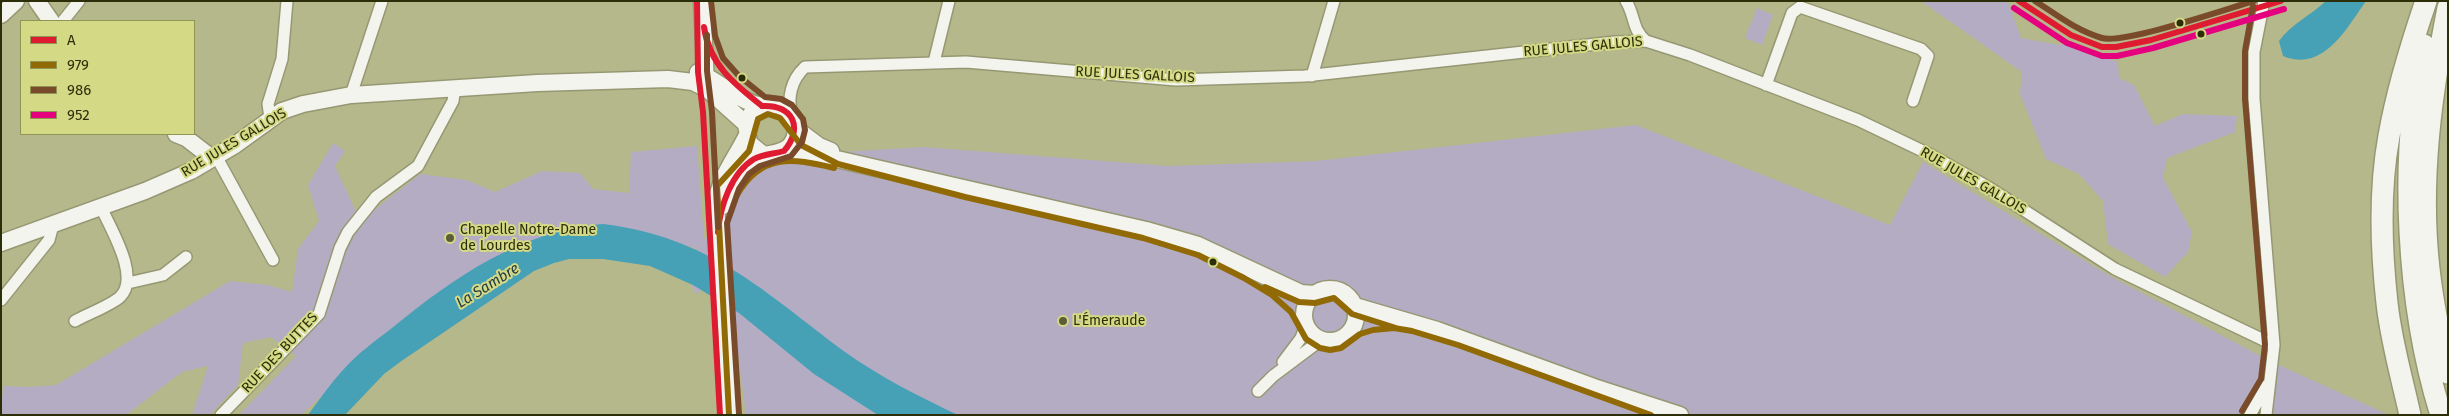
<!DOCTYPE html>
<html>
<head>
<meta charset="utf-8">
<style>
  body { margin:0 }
  #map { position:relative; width:2449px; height:416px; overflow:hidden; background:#b5b88b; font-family:"Fira Sans",sans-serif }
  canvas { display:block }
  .frame { position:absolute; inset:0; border:2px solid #2c2e0a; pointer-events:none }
  .legend { position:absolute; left:20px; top:20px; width:175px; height:115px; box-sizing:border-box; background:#d3d984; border:1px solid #909553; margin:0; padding:6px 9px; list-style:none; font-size:15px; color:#2c2e0a }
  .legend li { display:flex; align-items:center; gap:10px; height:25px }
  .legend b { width:25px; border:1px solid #909553 }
</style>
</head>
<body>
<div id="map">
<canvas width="2449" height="416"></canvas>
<div class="frame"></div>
<ul class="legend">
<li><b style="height:6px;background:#df1b32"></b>A</li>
<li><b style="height:6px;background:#926a05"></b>979</li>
<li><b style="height:6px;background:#7a4b2a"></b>986</li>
<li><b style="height:6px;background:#e5007d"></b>952</li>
</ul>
</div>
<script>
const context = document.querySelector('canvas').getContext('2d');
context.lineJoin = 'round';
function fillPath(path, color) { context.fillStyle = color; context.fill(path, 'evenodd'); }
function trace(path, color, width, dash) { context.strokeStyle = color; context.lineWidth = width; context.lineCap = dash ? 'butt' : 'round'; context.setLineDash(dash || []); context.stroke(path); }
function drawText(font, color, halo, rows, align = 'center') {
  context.font = font + ' "Fira Sans",sans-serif'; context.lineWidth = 4; context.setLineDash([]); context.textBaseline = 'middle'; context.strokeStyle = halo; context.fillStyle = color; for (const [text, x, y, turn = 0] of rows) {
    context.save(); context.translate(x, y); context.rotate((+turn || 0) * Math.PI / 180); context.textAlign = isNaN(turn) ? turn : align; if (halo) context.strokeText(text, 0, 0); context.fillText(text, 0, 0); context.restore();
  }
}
fillPath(new Path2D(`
  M1921,1h83l5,3 12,34 33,6 22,1 42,17 1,16 15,7 21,41 28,-12 54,2 -2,16 -68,26 -4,20 29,54 -4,20 -23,25 -57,-33 -5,-43 -24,-27 -33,-15 -26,-65 2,-22z
  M1757,8l16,7 -11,30 -17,-7z
  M1636,125l254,100 33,-63 187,114 158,84 121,55h-1643l-11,-85 -3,-62 -36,26 -16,-30 16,-16 -89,-19 -238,124 -68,62h-62l57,-59 -25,-19 -28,6 -5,42 -28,30h-18l16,-49 -26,6 -56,43h-125l2,-29 27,1 26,-2 174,-104 38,4 24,7 6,-43 21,-28 -11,-36 25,-42 12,8 -10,15 21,46 9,5 55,-43 47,6 28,12 47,-21 38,2 13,16 36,4 2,-41 66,-6 7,94 26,-25 2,-17 8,-13 15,-12 18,-10 12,-1 6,-7 133,-8 244,19 148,-5z`), '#b3acc2');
fillPath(new Path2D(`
  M2326,1h40c-19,27 -43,72 -83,55l-4,-15c11,-16 32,-26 47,-40z
  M603,224c107,13 160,67 242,128 35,25 75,45 113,63h-80l-64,-41 -75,-61 -46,-28 -43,-19 -47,-7h-34l-15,4 -20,8 -134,91 -16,12 -39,41h-37c11,-15 22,-31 35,-45 14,-16 32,-29 49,-42 61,-50 130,-98 211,-104z`), '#46a1b6');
const street = new Path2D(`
  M1626,1c9,14 6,29 20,40
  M2264,1l-10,51v47l20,246 -8,70
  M63,21l16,-20
  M934,62l15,-61
  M1312,76l22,-75
  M1766,85l26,-72 8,-6 121,42 7,7 -15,45
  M351,95l31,-94
  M792,116c-5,-18 -1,-36 13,-49l161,-5 210,18 129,-4 310,-34 31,-1 44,14 168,65 73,35 57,32 127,82 159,76
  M270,118l-2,-14 14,-45 5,-58
  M216,156l57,104
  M128,283l35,-8 23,-18
  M1,300l48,-60 4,-15
  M75,321c12,-7 35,-15 45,-24 21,-20 -10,-69 -19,-90
  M1283,362l18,-24 5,-13
  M1258,391l15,-15 48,-36
  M221,415l98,-101 21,-66 8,-16 28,-35 42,-31 35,-65 2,-13
  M2250,415l17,-30`);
const secondary = new Path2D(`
  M37,1l14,20
  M702,1l4,83
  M1,15l15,-14
  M698,72c23,10 39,29 64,34
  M795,128l24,18 12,5
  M176,134l10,4 26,20
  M784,151h18l344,79 52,15 103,48 13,1
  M723,206c5,-16 14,-35 28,-45 14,-11 38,-3 44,-25 8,-32 -38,-45 -49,-12l3,19 16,13
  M1,243l144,-52 46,-20 44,-26 47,-34 21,-7 48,-9 186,-12 131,-4 25,3 14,7 39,35
  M1304 315a26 26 0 1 1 52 0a26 26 0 1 1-52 0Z
  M1355,306l82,24 157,57 86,28
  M730,415l-4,-90 -10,-118c2,-28 18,-46 30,-70`);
const highway = new Path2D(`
  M2448,8c-17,86 -29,173 -19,261 4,35 11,70 19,104
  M2424,45c-26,112 -17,261 17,370
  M2410,415c-8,-37 -19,-74 -23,-112 -6,-54 -8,-113 2,-167 8,-46 22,-91 37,-135`);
trace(street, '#969873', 14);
trace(secondary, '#969873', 19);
trace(highway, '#969873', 24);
trace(street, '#f4f4ee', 11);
trace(secondary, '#f4f4ee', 16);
trace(highway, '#f4f4ee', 21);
trace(new Path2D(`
  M697,1l1,71 5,40 17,303
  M2019,1l52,34 31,12h14l35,-7 130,-39
  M704,27c5,37 30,57 58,79
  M718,232c2,-25 13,-59 36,-73 9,-5 20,-5 30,-8 20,-23 9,-47 -22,-45`), '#df1b32', 6);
trace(new Path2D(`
  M737,195c24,-42 55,-37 97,-27
  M1265,287l34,15 16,1 19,-5 18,16 44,14
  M729,415l-12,-229 32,-35 9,-32 10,-5 12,4 21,27 37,19 127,33 178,41 55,17 46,23 28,17 19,17 15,27 14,9 10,2 11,-2 19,-14 13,-4 21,-2 18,3 46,14 193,70`), '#926a05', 6);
trace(new Path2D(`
  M711,1l4,35 8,22 16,18 26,21 16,2 11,6 11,14 2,11 -3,12 -11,14 -31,10 -11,8 -10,15 -12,34 12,191
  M2035,1c22,14 42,30 67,37 23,6 124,-29 152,-37
  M707,35v36l5,41 6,115
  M2242,411l19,-32 4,-34 -20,-246v-48l8,-45`), '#7a4b2a', 6);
trace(new Path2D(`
  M2014,8l53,35 35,13h15l36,-8 131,-39`), '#e5007d', 6);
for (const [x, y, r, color] of [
  [2180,23,4.5,"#2c2e0a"],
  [2201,34,4.5,"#2c2e0a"],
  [742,78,4.5,"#2c2e0a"],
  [450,238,5,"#5c5e37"],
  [1213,262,4.5,"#2c2e0a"],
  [1063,321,5,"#5c5e37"]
]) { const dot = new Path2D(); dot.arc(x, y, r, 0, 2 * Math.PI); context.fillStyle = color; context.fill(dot); trace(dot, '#d3d984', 2); }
drawText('14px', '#2c2e0a', '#d3d984', [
  ["RUE JULES GALLOIS",1583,47,-5],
  ["RUE JULES GALLOIS",1135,75,3],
  ["RUE JULES GALLOIS",234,143,-31],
  ["RUE JULES GALLOIS",1973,181,30],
  ["RUE DES BUTTES",280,353,-47]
]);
drawText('14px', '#2c2e0a', '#d3d984', [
  ["Chapelle Notre-Dame",460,230],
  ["de Lourdes",460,246],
  ["L'Émeraude",1073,321]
], 'left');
drawText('italic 15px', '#233b47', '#d3d984', [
  ["La Sambre",488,286,-32]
]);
</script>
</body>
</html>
